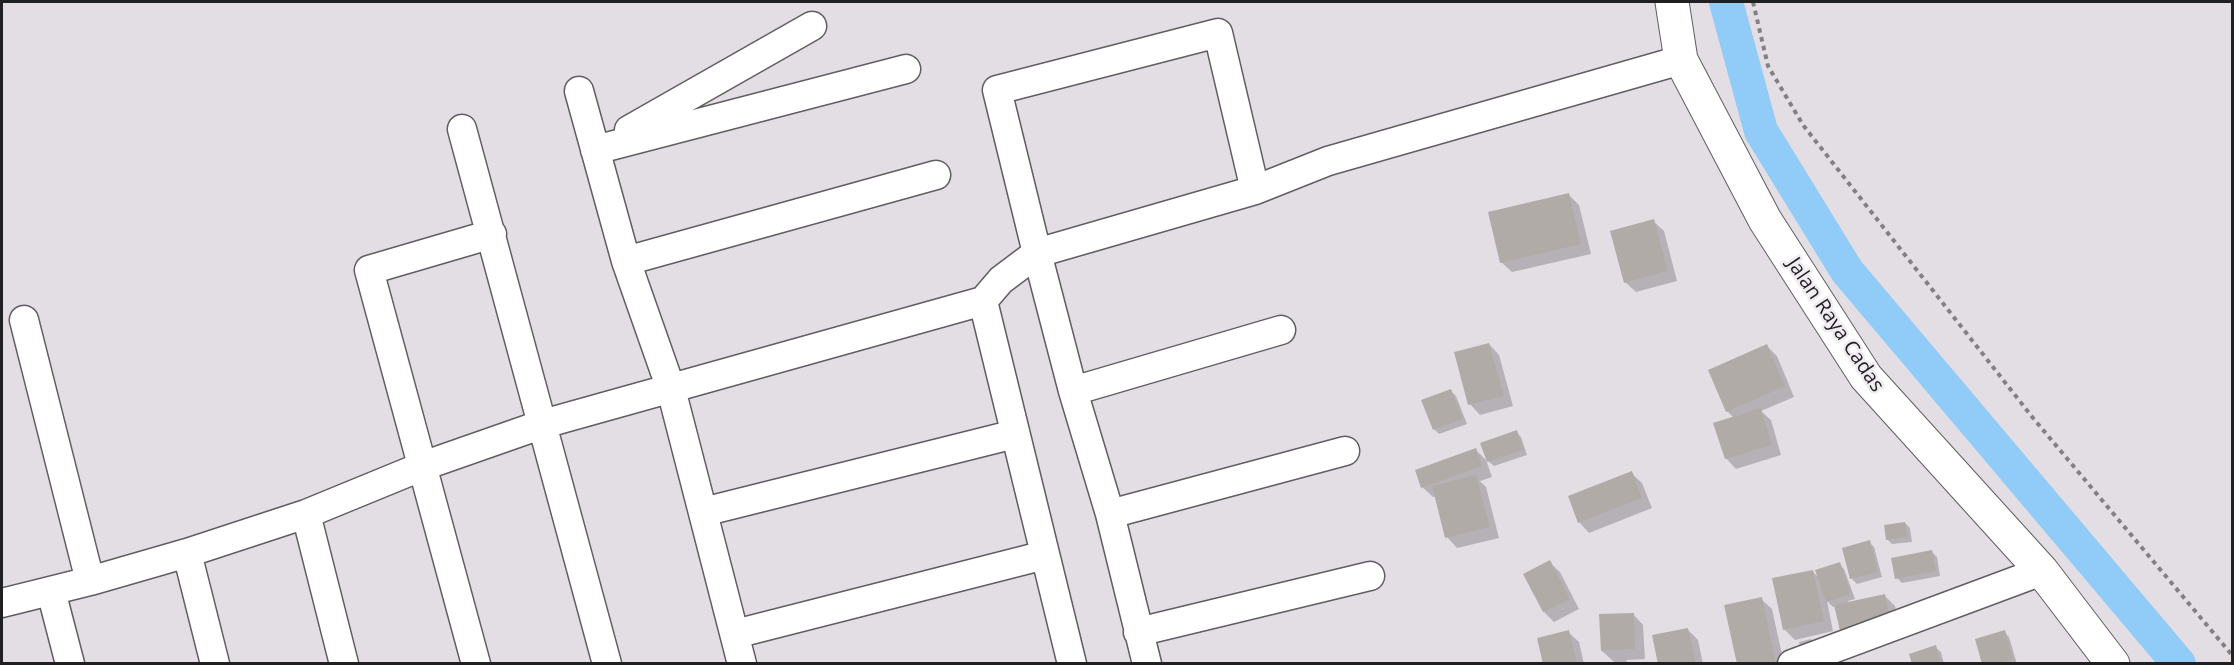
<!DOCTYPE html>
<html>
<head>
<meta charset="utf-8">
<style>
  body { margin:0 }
  #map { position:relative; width:2234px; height:665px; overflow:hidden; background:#e3dee4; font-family:"Open Sans",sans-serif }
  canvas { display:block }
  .frame { position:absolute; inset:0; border:3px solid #201f21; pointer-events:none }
</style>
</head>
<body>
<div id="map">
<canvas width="2234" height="665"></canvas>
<div class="frame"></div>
</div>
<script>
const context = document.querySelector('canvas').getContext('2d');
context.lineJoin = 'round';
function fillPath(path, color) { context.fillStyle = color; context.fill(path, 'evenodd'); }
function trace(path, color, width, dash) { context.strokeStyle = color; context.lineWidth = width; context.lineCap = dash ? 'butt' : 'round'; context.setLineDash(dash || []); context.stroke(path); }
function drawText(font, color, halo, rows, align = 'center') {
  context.font = font + ' "Open Sans",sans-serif'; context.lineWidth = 5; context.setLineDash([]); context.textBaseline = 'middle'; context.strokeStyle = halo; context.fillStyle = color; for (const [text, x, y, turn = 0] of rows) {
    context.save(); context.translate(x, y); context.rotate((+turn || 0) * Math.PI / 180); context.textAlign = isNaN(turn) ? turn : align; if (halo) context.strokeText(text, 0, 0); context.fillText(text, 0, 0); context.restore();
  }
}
fillPath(new Path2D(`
  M1569,195l10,10 12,49 -79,18 -11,-10z
  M1653,221l11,10 13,50 -41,11 -11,-10z
  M1489,344l10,11 14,51 -33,9 -10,-11z
  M1767,346l10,10 17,41 -33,14 10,9 10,35 -45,14 -10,-11 8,-40 -7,-7z
  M1451,391l5,5 11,28 -28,10 -5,-5z
  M1516,432l5,5 6,18 -33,11 -6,-5z
  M1476,450l10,10 6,17 -12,4 6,6 13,51 -42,10 -10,-11 -11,-41 -3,1 -11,-10z
  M1631,473l11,10 10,25 -63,25 -10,-11z
  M1905,523l5,5 2,14 -20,2 -5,-5z
  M1869,542l5,5 8,30 -25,7 -5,-5z
  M1932,552l5,5 3,19 -38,7 -5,-5z
  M1549,562l11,10 19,37 -25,13 -10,-10 -19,-37z
  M1839,564l5,5 11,30 -7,2 1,3 36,-8 10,10 6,29 -65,-29 -3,1 -6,-6 6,30 -38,9 -11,-11 28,-58 8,8z
  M1761,599l11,10 12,55h-45z
  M1633,614l10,11 2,34 -19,1 3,4h-22l7,-2 -12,-11z
  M1687,629l11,11 5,24h-43z
  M1568,632l11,10 5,22h-39z
  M2004,632l5,5 8,27h-33z
  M1811,639l5,5 -16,6 -1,-8z
  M1935,647l6,5 3,12h-31z`), '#0003');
trace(new Path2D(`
  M1726,2l35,129 86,140 332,393`), '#91cbf7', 34);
fillPath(new Path2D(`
  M1569,193l12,51 -81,19 -12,-51z
  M1654,219l14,52 -44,12 -14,-52z
  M1489,343l15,53 -36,9 -14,-53z
  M1767,344l18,42 -59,26 -18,-42z
  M1451,389l12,30 -30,11 -12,-30z
  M1761,408l11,37 -47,14 -12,-36z
  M1517,430l6,20 -36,12 -7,-19z
  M1476,448l6,18 -61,22 -6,-18z
  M1632,471l10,27 -64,25 -10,-27z
  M1476,475l14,52 -45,11 -13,-52z
  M1905,522l3,15 -22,3 -2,-15z
  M1870,540l8,32 -28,7 -8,-31z
  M1932,550l4,21 -41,8 -4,-21z
  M1550,560l20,39 -27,13 -20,-38z
  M1840,562l11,32 -25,8 -11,-32z
  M1813,570l11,51 -41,9 -11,-52z
  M1885,594l6,30 -50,11 -7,-30z
  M1762,597l14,67h-39l-13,-59z
  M1634,613l1,36 -34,2 -2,-37z
  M1688,628l8,36h-38l-6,-29z
  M1569,630l8,34h-34l-6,-26z
  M2005,630l8,29 -16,5h-15l-7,-25z
  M1936,645l5,19h-29l-3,-10z`), '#b0aba6');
const street = new Path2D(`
  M579,91l47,170 45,128 71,275
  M462,129l145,535
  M629,130l183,-104
  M595,150l311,-81
  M626,261l310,-86
  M983,301l89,363
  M24,320l66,261
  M1073,391l208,-61
  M703,512l312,-78
  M306,514l38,150
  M1110,514l235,-63
  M187,553l28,111
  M51,591l19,73
  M2,603l88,-22 97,-28 119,-39 117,-48 120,-42 440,-123 18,-21 36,-27 218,-63 73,-29 353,-101
  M1138,632l232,-56
  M735,634l310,-79
  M476,664l-107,-394 123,-36
  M1147,664l-37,-150 -37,-123 -36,-138 -40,-163 221,-57 37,157
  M1792,664l250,-93`);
const secondary = new Path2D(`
  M1672,2l9,58 84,160 101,157 176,194 71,93`);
trace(street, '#615d62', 31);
trace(secondary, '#615d62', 35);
trace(new Path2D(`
  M1753,2l15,64 35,59 230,293 199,237`), '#838084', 4, [4.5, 4.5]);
trace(street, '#fff', 28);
trace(secondary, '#fff', 33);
drawText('20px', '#201f21', '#f0ebf1', [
  ["Jalan Raya Cadas",1835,325,56]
]);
</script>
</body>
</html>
